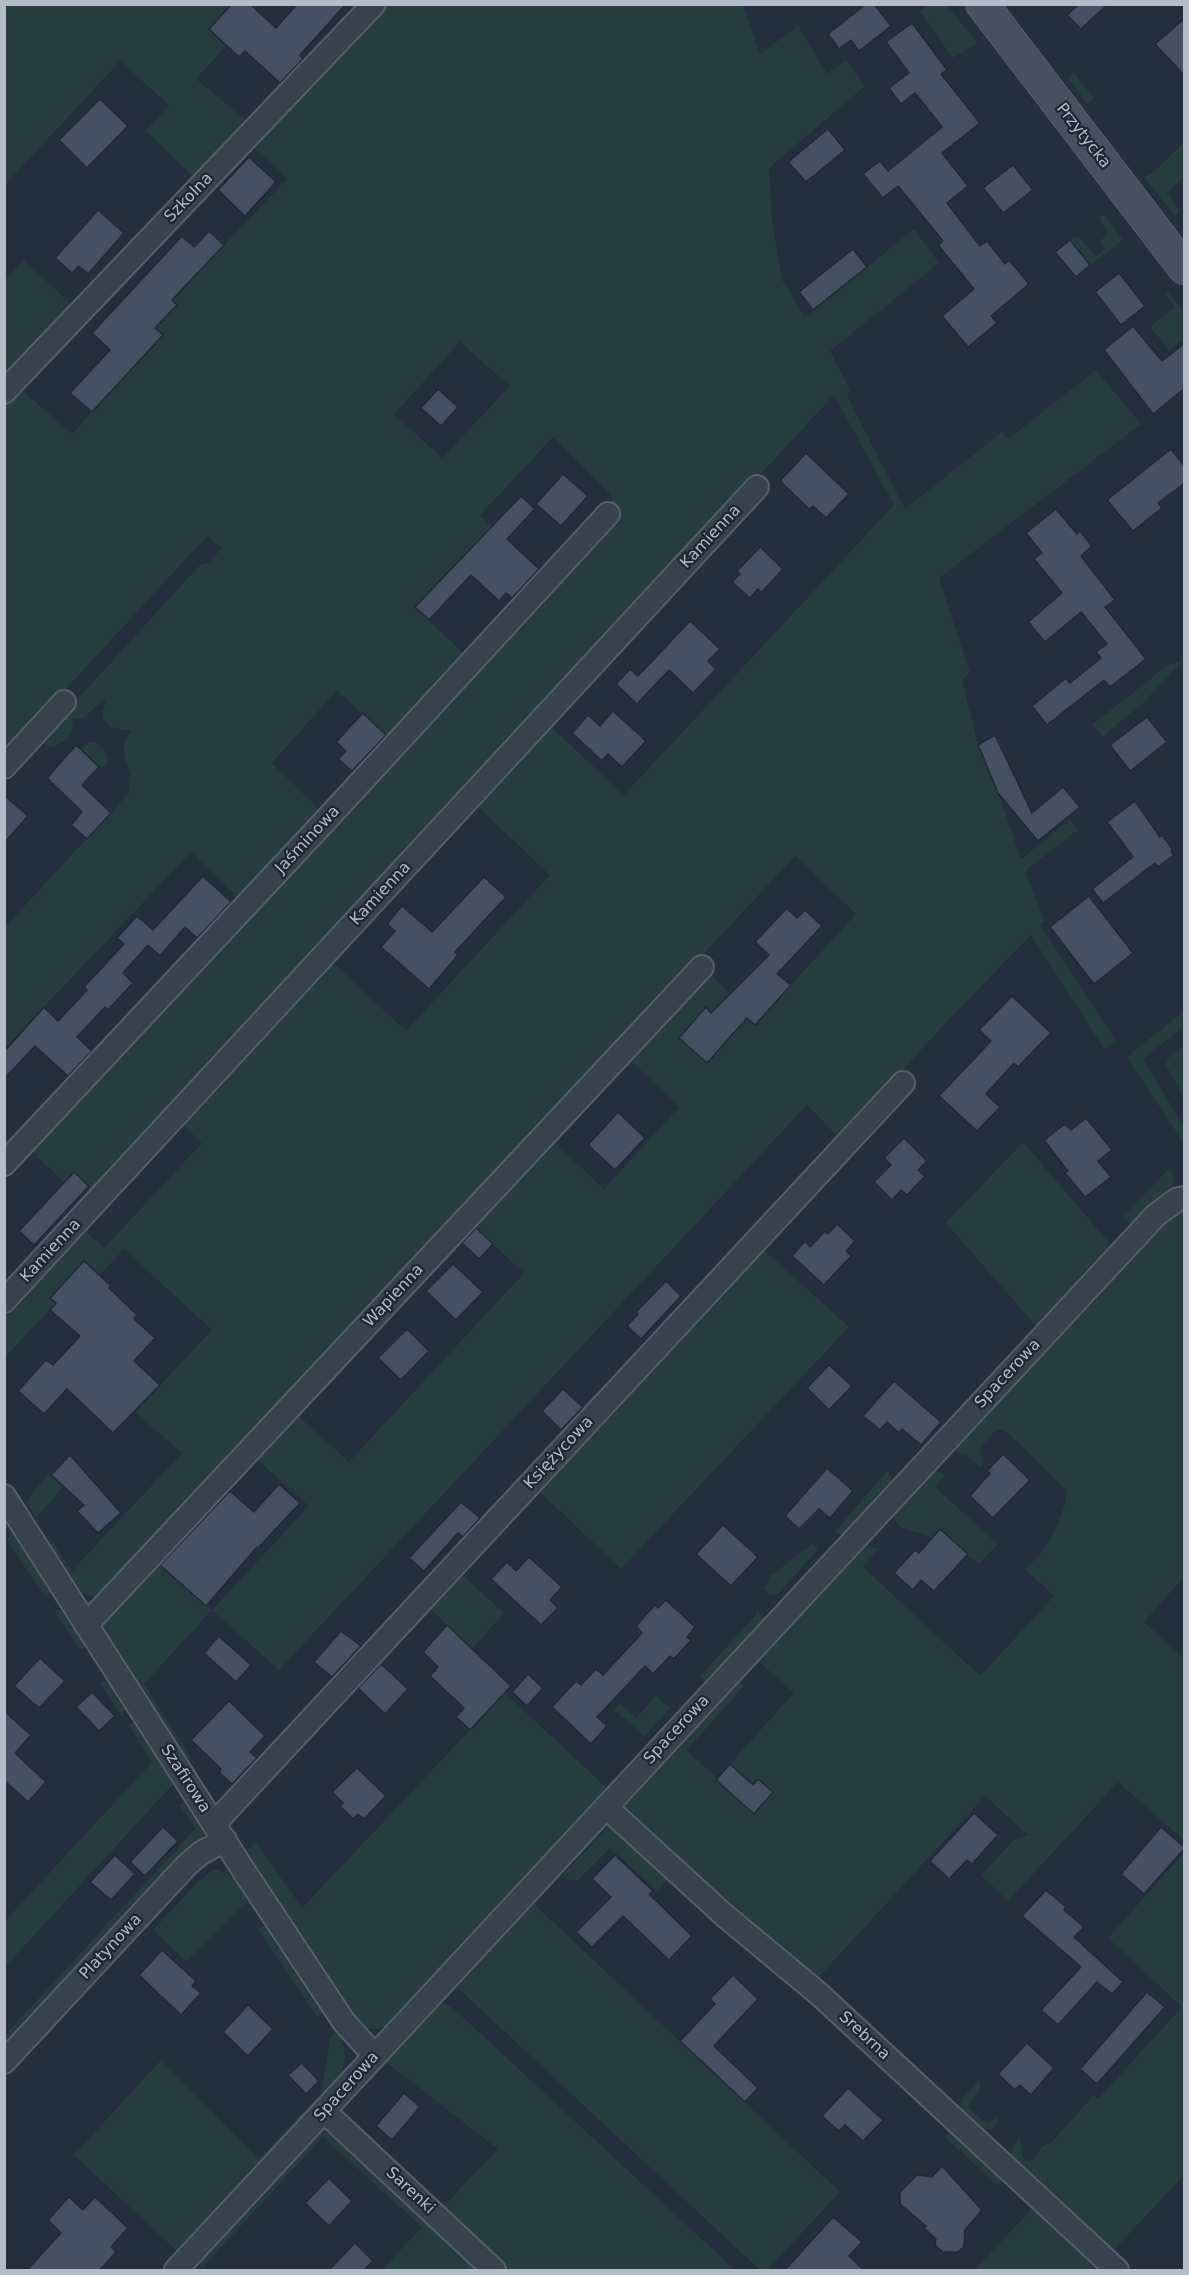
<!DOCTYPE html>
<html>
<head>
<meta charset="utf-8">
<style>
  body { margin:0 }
  #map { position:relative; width:1189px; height:2275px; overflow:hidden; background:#242f3e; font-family:"DejaVu Sans",sans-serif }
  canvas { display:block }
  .frame { position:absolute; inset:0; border:6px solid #b4bcc9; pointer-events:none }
</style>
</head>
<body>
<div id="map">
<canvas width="1189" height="2275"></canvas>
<div class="frame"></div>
</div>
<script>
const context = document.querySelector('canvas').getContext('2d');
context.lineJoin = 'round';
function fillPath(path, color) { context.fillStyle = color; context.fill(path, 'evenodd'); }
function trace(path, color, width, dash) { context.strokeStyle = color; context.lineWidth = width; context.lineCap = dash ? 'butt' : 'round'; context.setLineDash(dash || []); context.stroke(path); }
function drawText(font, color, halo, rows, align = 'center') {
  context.font = font + ' "DejaVu Sans",sans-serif'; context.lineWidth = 4.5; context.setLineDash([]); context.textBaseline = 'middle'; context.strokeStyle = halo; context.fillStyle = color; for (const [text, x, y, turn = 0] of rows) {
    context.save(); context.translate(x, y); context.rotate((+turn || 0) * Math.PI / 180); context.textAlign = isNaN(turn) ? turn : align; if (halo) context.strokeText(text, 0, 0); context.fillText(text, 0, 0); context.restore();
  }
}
fillPath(new Path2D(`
  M4,5h228l-23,24 17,17 -30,33 54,44 -53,57 -51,-49 23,-26 -49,-44 -115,124z
  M381,5h362l17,49 38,-28 29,48 19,-14 19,26 -96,82 3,53 10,59 23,37 109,-88 25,34 -109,88 18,35 2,6 -3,4 58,113 97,-77 6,7 88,-69 45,54 -202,154 31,95 -8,7 16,65 22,53 21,61 49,-39 10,13 -4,-2 -51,40 20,50 -5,4 76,116 -11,9 -74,-115 -79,81 -112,123 -33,-34 -528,565 -67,-60 -68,74 50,79 -6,-2 -86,-132 1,-8 52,-60 57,49 97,-104 -56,-50 41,-44 55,50 175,-189 -53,-49 -368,369c-3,1 -6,3 -9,3 -18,2 -38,-41 -46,-55l2,-3 22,33 110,-118 -47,-41 77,-82 -88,-81 -25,27 -16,-14 -33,36 6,5 -51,54 -1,-44 79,-84 21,19 98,-105 -21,-20 150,-162 75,70 144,-156 -74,-70 74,-79 74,69 270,-290 -60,-110 -740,796 -20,-19 -10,10 -36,-34 586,-650 -61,-61 -73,78 11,12 -76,80 52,50 -79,80 -51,-47 -65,73 50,49 -78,92 -53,-52 -186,196v-121l124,-134 -1,-14 3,-5c-7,-16 -11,-28 0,-43 -18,-2 -36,-7 -25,-29l-1,-1 -11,7 -8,9 -13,3 -1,10 -3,8 -15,9 -7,-1 -7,-6 160,-175 8,-2 14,-15 -15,-12 -202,219v-353l13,-15 54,47 90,-99 -7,-7 22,-23 -5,-5 115,-121 -36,-35zM460,342l50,44 -68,72 -48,-44zM795,856l61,58 -101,110 -25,-30 -23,-22 -81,84 53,51 -75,82 -64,-60z
  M928,5h19l30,38 -24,15 -33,-47z
  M1074,73l20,25 -7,6 -19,-26z
  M1184,143v34l-17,15 13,19 -5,5 -31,-39 8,-4z
  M1104,214l19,26 -33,25 -20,-25 8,-4 18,20 9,-7 -5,-7 8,-10 -9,-14z
  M24,260l51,48 -71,73v-100z
  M1169,292l15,21v31l-3,-3 -12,9 -19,-23 25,-20 -10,-13z
  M1184,660l-41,43 -40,33 -11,-11 76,-60z
  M90,742h4l10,7 4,11 -3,6 -6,1 -18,-18z
  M1184,1011v15l-41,33 41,68v17l-57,-87z
  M1184,1045v53l-18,-33 1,-6z
  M1023,1142l89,104 -76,80 -90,-103z
  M1170,1168l4,11 -1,6 -42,39 -8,-8z
  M1184,1212v365l-40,45 40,36v182l-66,-58 -110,119 -27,-26 34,-36 13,-4 -43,-39 -168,183 -63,-52 -131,-117v-6l114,-124 7,6 -58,65 32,27 -2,2 38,34 19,-22 -15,-13 -5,6 -23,-21 64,-71 -38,-34 109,-115 14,5 -16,18 117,109 74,-80 -29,-27c6,-6 13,-11 17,-17 10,-14 26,-45 24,-62l-57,-56 -6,-4h-7l-16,18 -1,4 6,8 -4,7 -17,-13 -2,3 -8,-9 187,-202 34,-31z
  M763,1249l86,78 -228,242 -85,-81z
  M934,1469l11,6 -10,12 63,57 -19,20c-15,-13 -33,-21 -51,-28 -19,-7 -24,-2 -37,-21z
  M888,1470l5,13 -48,52 -11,-2z
  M49,1473l14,14 -27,31 -9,-15 3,-7z
  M4,1515l51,76 -9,6 -39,-57 4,-5 -6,-9z
  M813,1544l5,5 -40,45 -7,1 -7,-6 6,-13z
  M459,1572l45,41 -32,36 -44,-42z
  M54,1610h10l24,34 -8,6z
  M757,1610l8,9 -57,63 -9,-5 57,-62z
  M108,1679l19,27 -5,11 -22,-35z
  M505,1693l104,97 -221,236c-12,6 -23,3 -32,-5l-111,-167 11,-12 46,66z
  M656,1696l14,12 -25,28 -31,-26 6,-6 16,14z
  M133,1722l6,1 37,57 -2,3 -169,184 -1,-45 148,-160 -24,-38z
  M189,1798l17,33 -4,9 -197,208 -1,-12 192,-208 -17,-23z
  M610,1825l59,52 -12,14 -47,-43 -33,33 -16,-4z
  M1184,1853v322l-71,76 -102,-94 2,-10 7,-11 2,19 5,6 6,-1 9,-13 10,-5 41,-46 6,2 83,-91 -74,-69z
  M213,1870h6l11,6 5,-3 15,22 -3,7 -60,60 -34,-32 45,-48z
  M533,1896l4,5 -2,4 305,287 -73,78h-7l-301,-281 -4,-8z
  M269,1925l56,87 -8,5 -60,-89z
  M443,2002l11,7 281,261h-227l-67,-61 57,-60 -112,-87z
  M337,2032c12,17 9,34 0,51l-159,169 -104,-97 87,-95 98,99 63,-67 8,-55z
  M980,2079v10l-12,18 19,17 9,-6 3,3 -6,8 -11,1 -22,-20 2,-11z
  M951,2131l52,48 -6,6 -52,-48z
  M324,2132l13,4 143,134h-98l40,-43 -99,-90 -121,131 -3,-8 118,-126z
  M1035,2206l68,64h-129z`), '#263c3f');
const building = new Path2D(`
  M232,4h18l26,24 21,-24h49l-46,51 3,4 -23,24 -35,-32 -6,6 -30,-28z
  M866,4h8l17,22 -32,25 -8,-11 -12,9 -11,-15z
  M1079,4h29l-27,25 -14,-14z
  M1185,18v58l-30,-32z
  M912,23l35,47 -6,4 39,49 -38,30 26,33 -21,17 33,43 7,-5 18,23 4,-4 20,24 -38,32 6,7 -29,24 -26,-31 32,-27 -36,-44 5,-4 -45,-55 -15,12 -20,-24 17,-13 8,10 54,-44 -27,-34 -14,11 -12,-16 20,-15 -23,-31z
  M100,99l28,27 -41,42 -28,-28z
  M828,129l17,21 -39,32 -18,-20z
  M249,157l27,25 -31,34 -27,-26z
  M1013,165l20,25 -30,23 -20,-25z
  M98,210l26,23 -36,41 -9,-8 -7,7 -17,-15z
  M209,231l15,14 -52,55 5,5 -22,23 8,7 -71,77 -22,-19 40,-43 -18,-17 90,-97 12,11z
  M1070,240l20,25 -14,12 -21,-25z
  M853,249l14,18 -54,43 -14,-18z
  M1119,273l26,33 -24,19 -26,-33z
  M1133,326l29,35 23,-18v45l-32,26 -49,-64z
  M438,389l20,18 -17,19 -20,-18z
  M1171,449l14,18v16l-27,20 4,5 -29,23 -26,-31z
  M806,453l43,41 -23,24 -13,-12 -4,3 -29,-28z
  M563,474l25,22 -27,30 -25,-22z
  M521,496l14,13 -28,30 32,30 -27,29 -6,-5 -7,8 -28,-26 -42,45 -14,-13z
  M1056,509l21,25 3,-3 12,15 -11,10 34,44 -10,7 41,52 -36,28 -6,-7 -57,45 -15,-19 34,-28 4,5 31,-25 -5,-6 11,-8 -26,-32 -36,30 -17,-20 34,-29 -28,-34 8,-6 -16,-20z
  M760,547l23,22 -22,24 -3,-4 -8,9 -18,-16 8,-8 -3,-3z
  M690,621l30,28 -12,12 8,8 -23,24 -24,-23 -32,34 -21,-20 14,-15 8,7z
  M613,711l33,30 -24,26 -14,-13 -6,7 -30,-28 16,-18 12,11z
  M363,713l23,22 -34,36 -14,-12 8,-8 -10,-9z
  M1147,717l20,25 -37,29 -20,-26z
  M995,735l37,78 31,-26 17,20 -42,34 -40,-48 -20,-48z
  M76,745l23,22 -17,18 29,28 -24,26 -16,-14 11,-13 -35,-34z
  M4,795l24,21 -24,27z
  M1135,801l25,36 2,-2 11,15 -2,1 3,4 -16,12 -3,-4 -52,40 -11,-14 41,-32 -26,-35z
  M203,876l28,26 -34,36 -12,-11 -25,29 -12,-11 -25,28 10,10 -25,27 -3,-3 -28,30 15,14 -24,25 -33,-30 -31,33v-27l40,-45 14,14 29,-31 -3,-3 40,-43 -7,-6 20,-22 16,14z
  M484,877l22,20 -51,55 3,3 -29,34 -48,-42 14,-16 -8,-7 15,-18 30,26z
  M1089,896l44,57 -39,31 -44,-57z
  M787,908l10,10 8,-8 17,16 -45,48 14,11 -36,40 -8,-7 -40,45 -28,-25 27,-31 5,6 58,-58 -14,-13z
  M1012,996l39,37 -33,34 -4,-4 -28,31 14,13 -23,24 -38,-35 52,-55 -12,-11z
  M618,1112l27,26 -30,32 -27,-25z
  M1086,1118l26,32 -14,11 13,16 -26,20 -20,-24 3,-2 -24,-31 21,-16 6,6z
  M904,1138l23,23 -9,9 7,6 -18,19 -6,-5 -9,10 -18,-18 17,-17 -7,-7z
  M74,1172l15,14 -55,59 -15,-14z
  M837,1224l18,17 -9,10 5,5 -27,29 -32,-29 13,-15 5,6 15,-16 3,3z
  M476,1228l17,16 -14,15 -17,-16z
  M84,1261l27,25 -2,2 28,27 -3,4 21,19 -21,23 26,24 -47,48 -46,-44 -23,25 -26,-23 28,-31 7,5 27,-29 -30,-26 6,-7 -6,-5z
  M453,1264l30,28 -27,28 -30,-29z
  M666,1281l15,15 -40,43 -14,-13 11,-12 -2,-2z
  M407,1329l22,22 -28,29 -23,-22z
  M829,1365l23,21 -23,24 -22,-22z
  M894,1381l47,41 -20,23 -19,-16 -3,4 -12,-11 -7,8 -17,-14z
  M563,1389l20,18 -22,23 -19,-19z
  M1003,1454l27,26 -37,38 -23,-22 20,-23 -3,-2z
  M70,1455l51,58 -23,20 -21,-22 7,-6 -33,-30z
  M827,1468l26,23 -23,27 -11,-9 -20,20 -14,-13z
  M279,1484l21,19 -42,45 -1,-1 -51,59 -46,-41 70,-74 24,21z
  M461,1502l19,16 -17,19 -5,-4 -34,38 -15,-13z
  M723,1525l35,32 -27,29 -35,-32z
  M940,1529l28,25 -34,37 -13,-11 -8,10 -19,-17 21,-23 4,3z
  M529,1557l33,30 -12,13 8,8 -17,17 -50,-46 16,-17 9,9z
  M666,1600l29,27 -8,10 4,3 -17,19 -4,-3 -17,18 -8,-8 -48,51 10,9 -16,18 -39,-37 24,-26 5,4 15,-16 7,6 39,-42 -6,-7 19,-21 3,3z
  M447,1625l64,61 -41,44 -14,-13 8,-9 -34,-32 8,-9 -15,-15z
  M341,1631l20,15 -29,31 -18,-15z
  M219,1636l32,29 -15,17 -32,-29z
  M40,1658l25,23 -26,27 -25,-22z
  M381,1664l27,25 -23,25 -27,-26z
  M528,1674l15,14 -16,18 -15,-14z
  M92,1692l23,24 -16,15 -23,-24z
  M229,1701l36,35 -15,16 7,6 -25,26 -13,-12 2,-3 -30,-29z
  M4,1711l27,24 -16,18 31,29 -18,20 -24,-22z
  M730,1764l23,21 5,-6 15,13 -19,22 -38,-34z
  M357,1768l29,28 -22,23 -6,-5 -5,5 -13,-13 3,-3 -11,-11z
  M974,1813l24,22 -26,29 -5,-4 -18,19 -19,-18z
  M163,1827l15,14 -33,35 -15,-14z
  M1161,1827l24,21 -41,46 -23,-20z
  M115,1855l20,19 -24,26 -21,-18z
  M615,1855l38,36 -4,3 43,42 -23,24 -46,-44 -31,31 -16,-15 35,-35 -19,-18z
  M1046,1890l20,17 -2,3 20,17 -10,10 49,45 -11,12 -15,-12 -39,43 -17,-15 40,-43 -59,-51z
  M162,1950l34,31 -4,5 9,7 -20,22 -42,-40z
  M733,1975l25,24 -44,47 44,42 -13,14 -65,-61 35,-37 -5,-5z
  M1147,1992l18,15 -68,77 -17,-15z
  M248,2005l25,24 -25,27 -25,-24z
  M1027,2043l27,25 -23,27 -11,-10 -5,5 -17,-16z
  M302,2063l17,18 -13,13 -18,-19z
  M848,2088l35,32 -20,21 -18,-16 -6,6 -17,-15z
  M404,2093l16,14 -28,33 -16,-14z
  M942,2166l40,44 -17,20 -1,17 -6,5h-15l-8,-7 1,-6 -12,-11 2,-2 -26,-22v-12l17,-17 15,2z
  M329,2178l23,23 -23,25 -24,-23z
  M69,2197l14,13 12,-13 33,31 -17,19 5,5 -17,19h-73l35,-38 -13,-13z
  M833,2217l29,25 -13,14 16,15h-81z
  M355,2243l18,18 -10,10h-35z`);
fillPath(building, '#455162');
trace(building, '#1f2835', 1.5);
const street = new Path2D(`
  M4,392l370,-388
  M4,767l60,-65
  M4,1164l321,-343 283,-307
  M4,1301l753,-814
  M4,1496l240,375 100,151 31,34
  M86,1625l616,-658
  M606,1807l118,108 95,79 298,276
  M214,1824l689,-741
  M4,2062l183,-197 14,-12 24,-13
  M325,2112l169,158
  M176,2270l980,-1055 22,-16 6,-1`);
const secondary = new Path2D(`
  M982,4l202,264`);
trace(street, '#565f6c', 26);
trace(secondary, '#565f6c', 34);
trace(street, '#38414e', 22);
trace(secondary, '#465061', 32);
drawText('16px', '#b4bcc9', '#1d2633', [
  ["Przytycka",1083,136,52],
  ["Szkolna",189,198,-46],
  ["Kamienna",711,537,-47],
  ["Jaśminowa",308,840,-47],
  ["Kamienna",381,894,-47],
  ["Kamienna",51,1251,-47],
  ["Wapienna",394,1296,-47],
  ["Spacerowa",1008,1374,-47],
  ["Księżycowa",559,1453,-47],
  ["Spacerowa",677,1730,-47],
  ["Szafirowa",185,1779,57],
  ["Platynowa",111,1947,-47],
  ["Srebrna",864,2036,43],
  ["Spacerowa",347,2087,-48],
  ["Sarenki",410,2191,43]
]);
</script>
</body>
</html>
